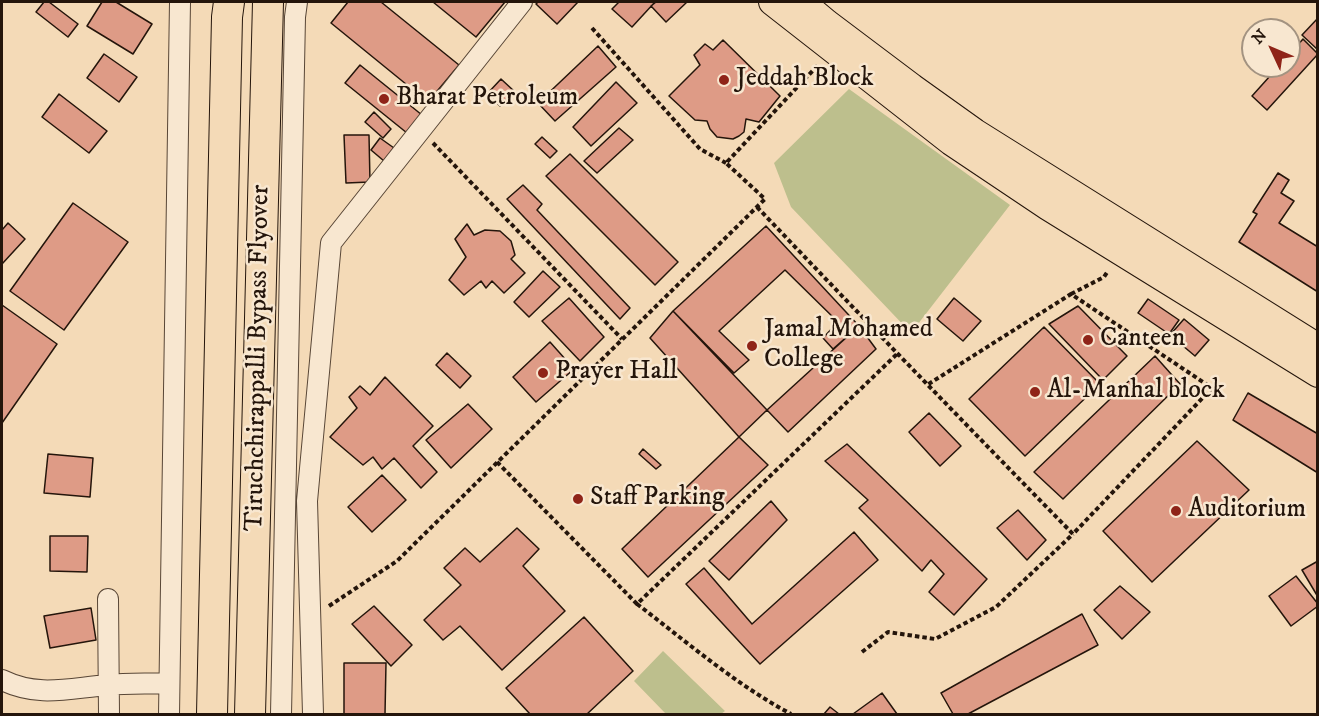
<!DOCTYPE html>
<html>
<head>
<meta charset="utf-8">
<style>
  body { margin:0 }
  #map { position:relative; width:1319px; height:716px; overflow:hidden; background:#f4dab7; font-family:"IM FELL DW Pica",serif }
  canvas { display:block }
  .frame { position:absolute; inset:0; border:3px solid #24150b; pointer-events:none }
  .north { position:absolute; left:1241px; top:18px; width:60px; height:60px; box-sizing:border-box; background:#f8e7d0; border:2px solid #a39381; border-radius:50%; rotate:314deg; font-size:16px; font-weight:700; line-height:24px; text-align:center; color:#24150b }
  .north::after { content:''; display:block; margin:auto; width:21px; height:27px; background:#8f2418; clip-path:polygon(50% 0,100% 100%,50% 72%,0 100%) }
</style>
</head>
<body>
<div id="map">
<canvas width="1319" height="716"></canvas>
<div class="frame"></div>
<div class="north">N</div>
</div>
<script>
const context = document.querySelector('canvas').getContext('2d');
context.lineJoin = 'round';
function fillPath(path, color) { context.fillStyle = color; context.fill(path, 'evenodd'); }
function trace(path, color, width, dash) { context.strokeStyle = color; context.lineWidth = width; context.lineCap = dash ? 'butt' : 'round'; context.setLineDash(dash || []); context.stroke(path); }
function drawText(font, color, halo, rows, align = 'center') {
  context.font = font + ' "IM FELL DW Pica",serif'; context.lineWidth = 5; context.setLineDash([]); context.textBaseline = 'middle'; context.strokeStyle = halo; context.fillStyle = color; for (const [text, x, y, turn = 0] of rows) {
    context.save(); context.translate(x, y); context.rotate((+turn || 0) * Math.PI / 180); context.textAlign = isNaN(turn) ? turn : align; if (halo) context.strokeText(text, 0, 0); context.fillText(text, 0, 0); context.restore();
  }
}
fillPath(new Path2D(`
  M849,89l161,116 -99,128 -120,-126 -17,-44z
  M663,651l62,60 -4,3h-55l-32,-33z`), '#bdbf8d');
const building = new Path2D(`
  M44,2h5l29,22 -10,13 -32,-25z
  M102,2h14l36,22 -19,30 -46,-28z
  M348,2h33l78,63 -31,37 -97,-79z
  M433,2h72l-29,35z
  M538,2h40l-21,22 -21,-20z
  M619,2h36l-23,25 -20,-18z
  M656,2h31l-21,20 -15,-16z
  M1318,18v32l-16,-15z
  M1303,39l15,15 -51,56 -15,-14 27,-30h10v-11z
  M723,40l57,56 -21,26 -13,-3 -2,13 -5,4 -6,3 -16,-2 -7,-8 -3,-8 -12,-1 -26,-24 31,-31 -6,-10 11,-11 8,6z
  M598,46l18,21 -61,54 -17,-18z
  M104,54l33,23 -18,25 -32,-24z
  M360,65l62,50 -15,18 -62,-50z
  M501,79l13,12 -14,15 -13,-12z
  M616,82l21,21 -46,43 -18,-19z
  M59,94l48,37 -18,22 -47,-36z
  M374,112l17,17 -8,9 -18,-16z
  M619,128l14,12 -36,33 -13,-12z
  M344,135h25l1,47 -24,1z
  M542,137l15,14 -7,7 -15,-14z
  M380,138l14,10 -10,13 -13,-11z
  M570,154l108,108 -23,23 -109,-109z
  M1278,173l11,7 -8,13 13,8 -15,22 39,24v45l-79,-50 18,-28 -4,-2z
  M523,185l19,19 -5,6 93,98 -10,11 -113,-120z
  M73,203l55,39 -64,88 -54,-39z
  M8,223l17,16 -23,25v-34z
  M467,224l7,11 11,-5 15,1 11,10 4,14 -4,4 14,14 -21,20 -12,-12 -6,7 -5,-7 -17,14 -15,-15 17,-23 -11,-18z
  M766,226l93,100 -26,23 -10,-11 15,-16 -53,-52 -66,61 30,29 -15,13 -61,-62z
  M543,271l17,16 -31,30 -15,-15z
  M569,298l35,39 -24,24 -38,-40z
  M954,298l27,23 -18,20 -26,-22z
  M1148,299l31,21 -10,14 -31,-21z
  M2,305l55,39 -55,79z
  M1078,306l49,50 -24,24 -54,-56z
  M673,311l94,99 -28,27 -89,-99z
  M1184,319l25,21 -14,16 -25,-21z
  M859,326l17,23 -88,83 -21,-22z
  M1044,327l56,57 -75,72 -56,-57z
  M550,342l24,27 -38,33 -23,-25z
  M447,353l24,23 -11,12 -24,-23z
  M1155,356l25,28 -117,115 -29,-27z
  M385,377l48,49 -20,20 24,26 -16,16 -27,-30 -12,11 -9,-12 -10,8 -33,-28 27,-29 -8,-11 11,-11 10,9z
  M1248,393l70,41v39l-85,-53z
  M468,404l24,25 -41,39 -25,-28z
  M929,413l32,33 -21,20 -31,-34z
  M739,437l29,28 -120,112 -26,-28z
  M1197,441l52,49 -97,92 -49,-51z
  M847,444l140,135 -33,36 -25,-23 15,-18 -13,-14 -9,11 -63,-63 9,-8 -43,-39z
  M643,449l18,16 -5,4 -17,-15z
  M48,454l45,4 -3,39 -46,-4z
  M382,475l24,25 -34,32 -24,-25z
  M771,501l16,19 -58,60 -20,-19z
  M1018,510l28,30 -19,20 -30,-32z
  M517,528l22,21 -16,17 42,45 -63,59 -42,-44 -17,14 -19,-20 37,-35 -17,-17 21,-20 15,14z
  M854,532l24,28 -118,104 -74,-80 18,-16 48,56z
  M50,536h38l-1,36 -37,-1z
  M1318,561v36l-16,-27z
  M1296,576l22,28v2l-27,20 -22,-30z
  M1120,586l30,26 -28,27 -28,-29z
  M374,606l38,39 -21,21 -39,-42z
  M91,608l5,32 -46,8 -6,-32z
  M1082,614l16,31 -130,69h-15l-12,-21z
  M584,617l49,54 -46,43h-57l-24,-26z
  M344,663h42l-1,51h-41z
  M882,693l15,21h-44z
  M830,707l9,7h-15z`);
fillPath(building, '#de9b86');
trace(building, '#24150b', 1.5);
const minor = new Path2D(`
  M108,599l1,115
  M2,680c37,18 67,8 106,5 20,-2 41,-1 61,-2
  M169,714l11,-712
  M281,714l14,-697 2,-15
  M313,714l-6,-213 24,-258 191,-241`);
const major = new Path2D(`
  M772,2l179,140 97,65 270,167
  M802,2l25,21 85,64 63,45 343,215`);
const highway = new Path2D(`
  M212,714l15,-697 2,-15
  M250,714l18,-712`);
trace(minor, '#584636', 22);
trace(major, '#24150b', 28);
trace(highway, '#24150b', 32);
trace(new Path2D(`
  M592,28l108,121 26,14
  M433,143l189,196
  M757,207c105,110 210,219 316,327l139,-146 -141,-94 -144,91
  M1071,294l33,-17 4,-6
  M497,462l140,142 260,-250
  M637,604c50,38 98,80 154,110
  M329,606l68,-45 368,-362 -39,-36 92,-98
  M862,652l26,-20 47,7 61,-32 77,-73`), '#24150b', 4, [4.5, 3]);
trace(minor, '#f8e7d0', 20);
trace(major, '#f4dab7', 26);
trace(highway, '#f4dab7', 30);
for (const [x, y, r, color] of [
  [724,80,6,"#8f2418"],
  [384,99,6,"#8f2418"],
  [1088,340,6,"#8f2418"],
  [752,346,6,"#8f2418"],
  [543,373,6,"#8f2418"],
  [1035,392,6,"#8f2418"],
  [578,499,6,"#8f2418"],
  [1176,511,6,"#8f2418"]
]) { const dot = new Path2D(); dot.arc(x, y, r, 0, 2 * Math.PI); context.fillStyle = color; context.fill(dot); trace(dot, '#f8e7d0', 2); }
drawText('26px', '#24150b', '#f8e7d0', [
  ["Jeddah Block",736,80],
  ["Bharat Petroleum",396,99],
  ["Jamal Mohamed",764,331],
  ["College",764,361],
  ["Canteen",1100,340],
  ["Prayer Hall",555,373],
  ["Al-Manhal block",1047,392],
  ["Staff Parking",590,499],
  ["Auditorium",1188,511]
], 'left');
drawText('26px', '#24150b', '#f8e7d0', [
  ["Tiruchchirappalli Bypass Flyover",259,358,-89]
]);
</script>
</body>
</html>
